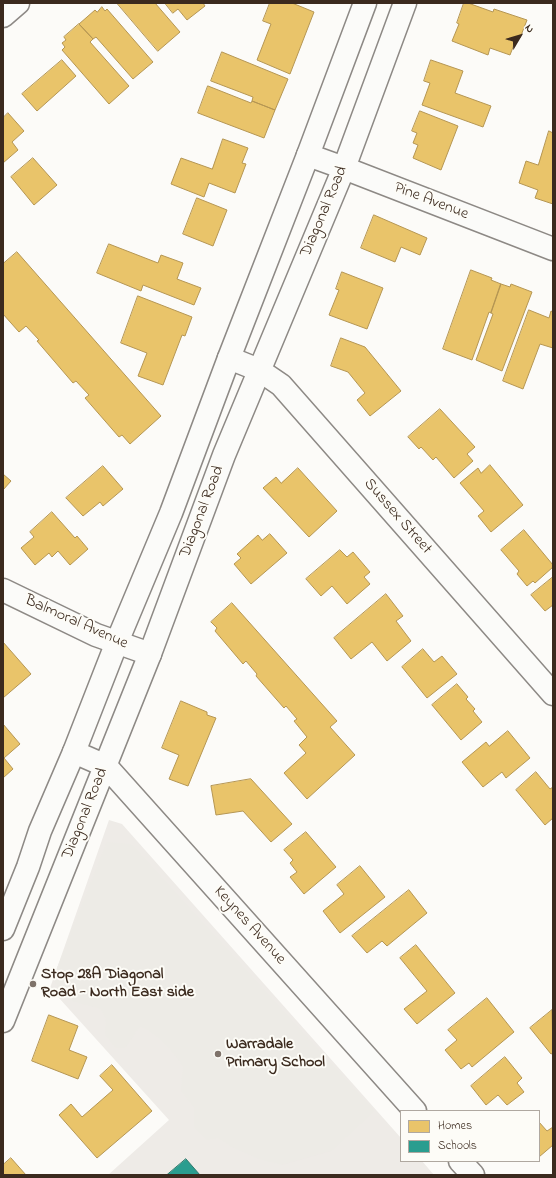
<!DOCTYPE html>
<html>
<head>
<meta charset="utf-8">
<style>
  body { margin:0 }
  #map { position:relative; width:556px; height:1178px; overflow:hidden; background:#fcfbf8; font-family:"Indie Flower",sans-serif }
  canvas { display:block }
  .frame { position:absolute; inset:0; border:4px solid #3b2a1e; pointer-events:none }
  .legend { position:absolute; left:400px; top:1110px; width:140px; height:52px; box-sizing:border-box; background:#fdfcf7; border:1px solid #afa8a0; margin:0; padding:5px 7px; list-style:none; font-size:12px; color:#3b2a1e }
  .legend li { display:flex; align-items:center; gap:8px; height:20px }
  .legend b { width:20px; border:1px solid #afa8a0 }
  .north { position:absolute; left:500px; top:16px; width:40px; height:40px; -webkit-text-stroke:3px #fdfcf7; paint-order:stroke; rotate:52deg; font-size:11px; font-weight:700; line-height:16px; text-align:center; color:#3b2a1e }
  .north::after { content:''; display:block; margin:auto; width:14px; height:18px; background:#3b2a1e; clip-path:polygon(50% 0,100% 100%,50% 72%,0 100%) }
</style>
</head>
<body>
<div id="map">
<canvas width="556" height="1178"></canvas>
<div class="frame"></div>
<ul class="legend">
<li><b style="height:11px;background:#e9c46a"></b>Homes</li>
<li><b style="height:11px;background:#2a9d8f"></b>Schools</li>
</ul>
<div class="north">N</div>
</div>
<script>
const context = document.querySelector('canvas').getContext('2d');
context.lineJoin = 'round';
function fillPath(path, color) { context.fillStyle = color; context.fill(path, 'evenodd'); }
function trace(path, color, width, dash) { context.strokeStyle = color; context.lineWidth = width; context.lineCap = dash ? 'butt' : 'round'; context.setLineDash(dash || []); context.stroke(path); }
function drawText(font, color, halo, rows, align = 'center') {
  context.font = font + ' "Indie Flower",sans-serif'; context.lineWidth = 4; context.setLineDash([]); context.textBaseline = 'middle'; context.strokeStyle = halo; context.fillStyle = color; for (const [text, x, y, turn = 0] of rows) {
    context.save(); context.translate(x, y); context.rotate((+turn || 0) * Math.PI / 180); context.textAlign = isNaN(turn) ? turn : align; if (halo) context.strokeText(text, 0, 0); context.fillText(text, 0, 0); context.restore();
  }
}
fillPath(new Path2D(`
  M109,820l13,4 279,314v23h21l12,14h-326l61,-55 -119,-132z`), '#eeebe7');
fillPath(new Path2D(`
  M107,842l24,2 243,267 -43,40 -49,14 -23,-6 -27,-12 -13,-9 -12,2 -13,-13v-20l-13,-17 2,-24c-13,-18 -22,-30 -43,-40l-15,22h-9l-11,-14 1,-16 -5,-9 -26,-7 -14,-10 -8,-14z`), '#edebe6');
const homes = new Path2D(`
  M117,3h38l25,29 -22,19z
  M165,3h38l2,3 -18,14 -9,-11 -5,4z
  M270,3h22l22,9 -24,62 -33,-14 14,-36 -8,-3z
  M464,3h4l25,9 1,-3 33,11 -7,18 -3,-1 -7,18 -20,-7 -2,7 -36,-14 7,-17 -2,-1z
  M102,7l3,4 2,-2 46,53 -20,17 -37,-42 -3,2 -14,-15 16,-14 2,2z
  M79,24l14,15 -3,3 39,44 -20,18 -47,-54 3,-3 -3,-4 4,-3 -2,-3z
  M222,52l66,27 -13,31 -23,-9 1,-4 -42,-16z
  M62,60l14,16 -39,35 -15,-17z
  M431,60l32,11 -8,22 36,13 -8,21 -61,-22 8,-22 -6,-2z
  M208,86l43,17 1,-2 23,9 -11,28 -66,-25z
  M420,111l38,15 -17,44 -28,-12 5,-13 -5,-2 4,-10 -5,-2z
  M8,113l16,18 -12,11 6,8 -15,13v-45z
  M549,131l4,2v71l-18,-6 3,-8 -19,-7 7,-22 12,4z
  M223,139l25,9 -6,15 4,1 -11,29 -26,-10 -5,14 -33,-13 10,-26 31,11z
  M33,158l24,27 -23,20 -23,-28z
  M197,198l30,12 -14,36 -30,-12z
  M374,215l53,23 -7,17 -19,-8 -6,15 -34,-14z
  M109,244l49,19 3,-8 22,8 -6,16 24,9 -7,17 -51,-20 -2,6 -44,-18z
  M17,252l144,164 -31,28 -8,-9 -3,2 -34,-39 4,-3 -13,-14 -3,2 -36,-42 2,-1 -13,-14 -7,6 -16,-18v-50z
  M471,270l21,8 -1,2 10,4 -10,29 -2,-1 -17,48 -29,-11z
  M342,272l41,16 -16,41 -38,-14 10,-25 -3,-1z
  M501,284l9,3 1,-3 21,8 -30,79 -26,-11 17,-46 -2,-1z
  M138,296l54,21 -7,19 -3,-1 -19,50 -25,-9 9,-23 -26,-10z
  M529,310l20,8 2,-7 2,1v36l-13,-4 -17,45 -20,-8z
  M341,338l24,9 36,44 -31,25 -13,-16 8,-7 -17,-21 -17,-6z
  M440,409l35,38 -8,7 6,7 -19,17 -18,-21 -3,3 -12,-13 -2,2 -11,-12z
  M490,465l33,40 -32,27 -13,-16 6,-5 -24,-28 18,-15 3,5z
  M103,466l20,23 -20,17 -3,-4 -17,14 -17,-18z
  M298,468l39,43 -28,26 -46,-49 13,-11 5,6z
  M3,474l8,7 -8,9z
  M52,512l23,26 2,-2 11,13 -18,16 -12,-14 -6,6 -3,-4 -14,12 -14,-17 13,-11 -4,-5z
  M524,530l29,35v2l-18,16 -2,-2 -6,5 -10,-12 2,-3 -18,-21z
  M270,534l17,19 -36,31 -17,-20 7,-6 -4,-4 21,-19 4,5z
  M340,550l7,7 6,-5 17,20 -6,5 6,7 -23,20 -15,-18 -11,10 -15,-17z
  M553,577v28l-8,6 -14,-16z
  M386,594l17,22 -7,5 15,20 -24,20 -15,-19 -21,17 -17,-21z
  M232,603l105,118 -7,6 25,28 -48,44 -23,-26 22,-20 -7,-8 8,-8 -13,-16 3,-2 -11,-13 -2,2 -28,-32 1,-2 -11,-13 -3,3 -28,-33 2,-3 -6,-6z
  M3,642l28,32 -28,24z
  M423,649l11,13 8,-6 15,18 -30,24 -25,-31z
  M457,684l11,13 -2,2 9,10 -2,2 9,11 -21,18 -29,-35z
  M181,701l26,11v3l9,3 -28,68 -19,-7 10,-24 -17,-7z
  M3,724l17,20 -16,14 9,11 -10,9z
  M508,731l22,27 -24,20 -4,-6 -19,15 -21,-25 24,-20 3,4z
  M536,772l14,17 3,-2v31l-8,7 -29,-35z
  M251,779l41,45 -21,18 -28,-31 -27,4 -5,-29z
  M306,832l30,35 -32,27 -14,-17 7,-5 -7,-9 3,-3 -9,-10z
  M360,866l25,31 -45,36 -17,-22 21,-17 -7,-9z
  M409,890l18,23 -40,33 -5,-5 -15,12 -15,-17z
  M416,945l39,48 -38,31 -13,-15 23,-18 -27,-33z
  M487,998l27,34 -42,35 -3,-4 -8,6 -16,-19 12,-10 -9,-10z
  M552,1010l1,43 -2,1 -21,-26z
  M49,1015l29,11 -9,24 18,7 -9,22 -46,-18z
  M505,1057l17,21 -5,5 7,9 -17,13 -9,-10 -12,10 -15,-19z
  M112,1065l40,46 -55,47 -38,-43 12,-11 11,13 31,-27 -13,-14z
  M539,1122l8,9 6,-4v18l-14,12z
  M11,1158l15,17h-23v-10z`);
fillPath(homes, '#e9c46a');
trace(homes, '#b59653', 1);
const schools = new Path2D(`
  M186,1159l14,16h-33z`);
fillPath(schools, '#2a9d8f');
trace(schools, '#2f7a6d', 1);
const minor = new Path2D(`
  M3,16l15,-13
  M308,155l36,13 209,81
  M229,358l30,12 22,15 272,309
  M3,590l93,45 54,19
  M74,752l32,14 309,345
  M460,1161l13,14`);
const major = new Path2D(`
  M3,929l25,-62 12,-36 34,-79 43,-110 54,-129 58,-155 79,-203 57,-152
  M3,1021l147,-367 74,-199 120,-287 61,-165`);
trace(minor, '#8d8985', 25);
trace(major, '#8d8985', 25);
trace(minor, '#fbfbf9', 22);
trace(major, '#fbfbf9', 22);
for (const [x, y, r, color] of [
  [33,984,4,"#7f736a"],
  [218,1054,4,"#7f736a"]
]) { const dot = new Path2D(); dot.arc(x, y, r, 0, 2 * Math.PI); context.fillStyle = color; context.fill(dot); trace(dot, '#fdfcf7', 1.5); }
drawText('16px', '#3b2a1e', '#fdfcf7', [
  ["Pine Avenue",431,202,21],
  ["Diagonal Road",325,212,-67],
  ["Diagonal Road",203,512,-69],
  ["Sussex Street",397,517,49],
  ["Balmoral Avenue",76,623,24],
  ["Diagonal Road",86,814,-68],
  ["Keynes Avenue",249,926,48]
]);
drawText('bold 16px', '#3b2a1e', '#fdfcf7', [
  ["Stop 28A Diagonal",41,975],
  ["Road - North East side",41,993],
  ["Warradale",226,1045],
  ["Primary School",226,1063]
], 'left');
</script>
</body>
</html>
